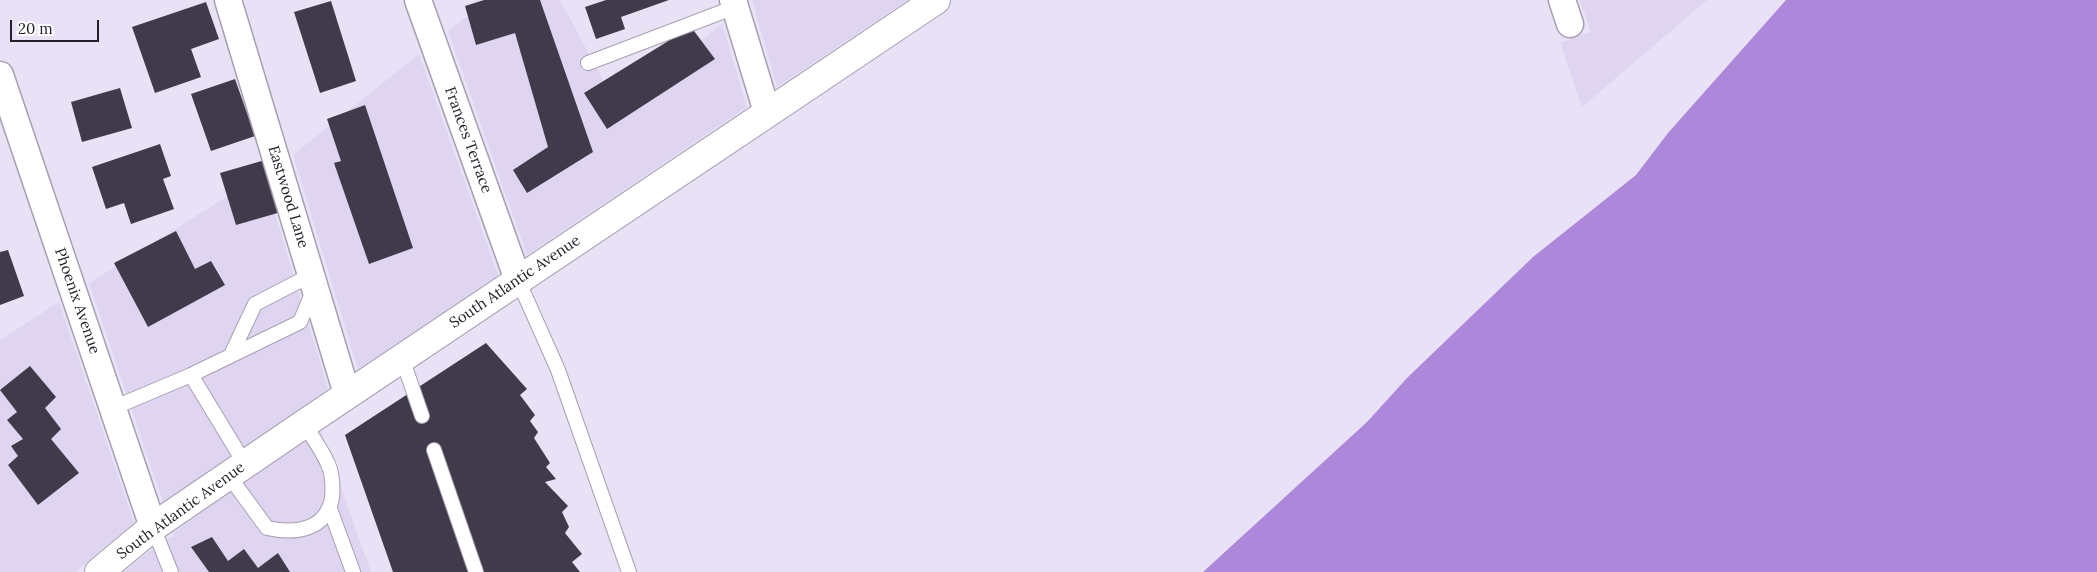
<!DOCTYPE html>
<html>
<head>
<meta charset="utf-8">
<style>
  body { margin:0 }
  #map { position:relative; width:2097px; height:572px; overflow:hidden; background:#e9e1f5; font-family:Lora,serif }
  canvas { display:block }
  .scale { position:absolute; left:10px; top:20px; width:89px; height:22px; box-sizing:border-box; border:2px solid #242129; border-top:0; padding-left:6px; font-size:15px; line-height:18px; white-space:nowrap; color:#242129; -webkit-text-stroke:4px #fff; paint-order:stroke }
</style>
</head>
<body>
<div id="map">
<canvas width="2097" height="572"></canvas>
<div class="scale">20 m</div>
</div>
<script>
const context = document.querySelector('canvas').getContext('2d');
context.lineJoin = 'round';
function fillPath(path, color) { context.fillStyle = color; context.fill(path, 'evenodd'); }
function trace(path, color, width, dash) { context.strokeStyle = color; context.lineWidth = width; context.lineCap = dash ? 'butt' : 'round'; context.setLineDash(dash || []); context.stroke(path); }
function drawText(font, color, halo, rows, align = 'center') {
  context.font = font + ' Lora,serif'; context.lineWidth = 5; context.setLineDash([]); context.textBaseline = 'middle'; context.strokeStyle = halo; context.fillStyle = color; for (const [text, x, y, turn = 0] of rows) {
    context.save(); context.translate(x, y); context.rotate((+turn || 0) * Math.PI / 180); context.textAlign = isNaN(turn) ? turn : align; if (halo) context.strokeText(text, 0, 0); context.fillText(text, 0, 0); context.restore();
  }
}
fillPath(new Path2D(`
  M511,0h49l58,108 104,-84 25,83 -220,148 -79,-224 15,-12z
  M752,0h156l-131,87z
  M1580,0h127l-125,107 -22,-64 31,-11z
  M419,54l79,221 -140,94 -65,-214z
  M263,174l65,215 -165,113 -74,-219z
  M59,302l75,221 -59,49h-75v-232z
  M321,431l50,141h-247l38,-31 12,-5 -1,-4z`), '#e0d5f0');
fillPath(new Path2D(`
  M1786,0h311v572h-894l164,-150 40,-44 126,-121 103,-82 32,-42z`), '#ad87da');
fillPath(new Path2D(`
  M484,0h56l53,152 -66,41 -14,-23 35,-23 -33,-114 -39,12 -11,-39z
  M606,0h63l-48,17 4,12 -29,10 -11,-32z
  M331,1l25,80 -36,12 -26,-81z
  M206,2l13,37 -28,10 10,28 -46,16 -23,-66z
  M691,27l24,32 -108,70 -23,-36z
  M235,79l20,57 -44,15 -20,-57z
  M120,88l12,40 -50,14 -11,-40z
  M365,105l48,143 -44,16 -35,-101 7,-2 -14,-42z
  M160,144l11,32 -8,3 11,30 -43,15 -7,-21 -18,6 -14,-42z
  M265,160l16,52 -45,13 -16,-52z
  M176,231l19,38 16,-8 14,24 -77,42 -34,-64z
  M8,250l16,46 -24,9v-53z
  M486,343l41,46 -7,6 15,20 -5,6 8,11 -4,6 16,25 -4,4 10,12 -11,3 23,24 -6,6 7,15 -4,6 17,21 -10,8 8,10h-187l-48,-137z
  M30,366l26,31 -11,11 16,21 -10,10 28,34 -41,32 -30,-40 10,-9 -7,-10 12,-7 -16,-19 10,-8 -17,-22z
  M212,537l16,24 16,-12 14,19 20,-15 12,19h-81l-18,-25z`), '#413a4a');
const lane = new Path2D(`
  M588,63l147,-56
  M518,280l40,90 71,202
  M231,355l24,-51 56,-29
  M402,358l20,58
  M191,375l109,-53 14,-33
  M113,408l78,-33 54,89
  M434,450l42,122
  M229,476l38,52c27,6 59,3 65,-30 1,-11 1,-23 -4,-34 -6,-14 -16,-27 -24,-40
  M330,509l23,63
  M153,527l18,45`);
const street = new Path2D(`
  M228,0l119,394
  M418,0l100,280
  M733,0l34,112
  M1562,0l8,24
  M0,75l153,452`);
const primary = new Path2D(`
  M99,572l54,-45 151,-103 632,-424`);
trace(lane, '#a79fb2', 16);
trace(street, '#a79fb2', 29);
trace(primary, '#a79fb2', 30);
trace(lane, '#fff', 14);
trace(street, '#fff', 26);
trace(primary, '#fff', 28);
drawText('15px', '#242129', '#fff', [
  ["Frances Terrace",468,140,70],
  ["Eastwood Lane",288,197,73],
  ["South Atlantic Avenue",515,282,-34],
  ["Phoenix Avenue",77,301,71],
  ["South Atlantic Avenue",181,511,-36]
]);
</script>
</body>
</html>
